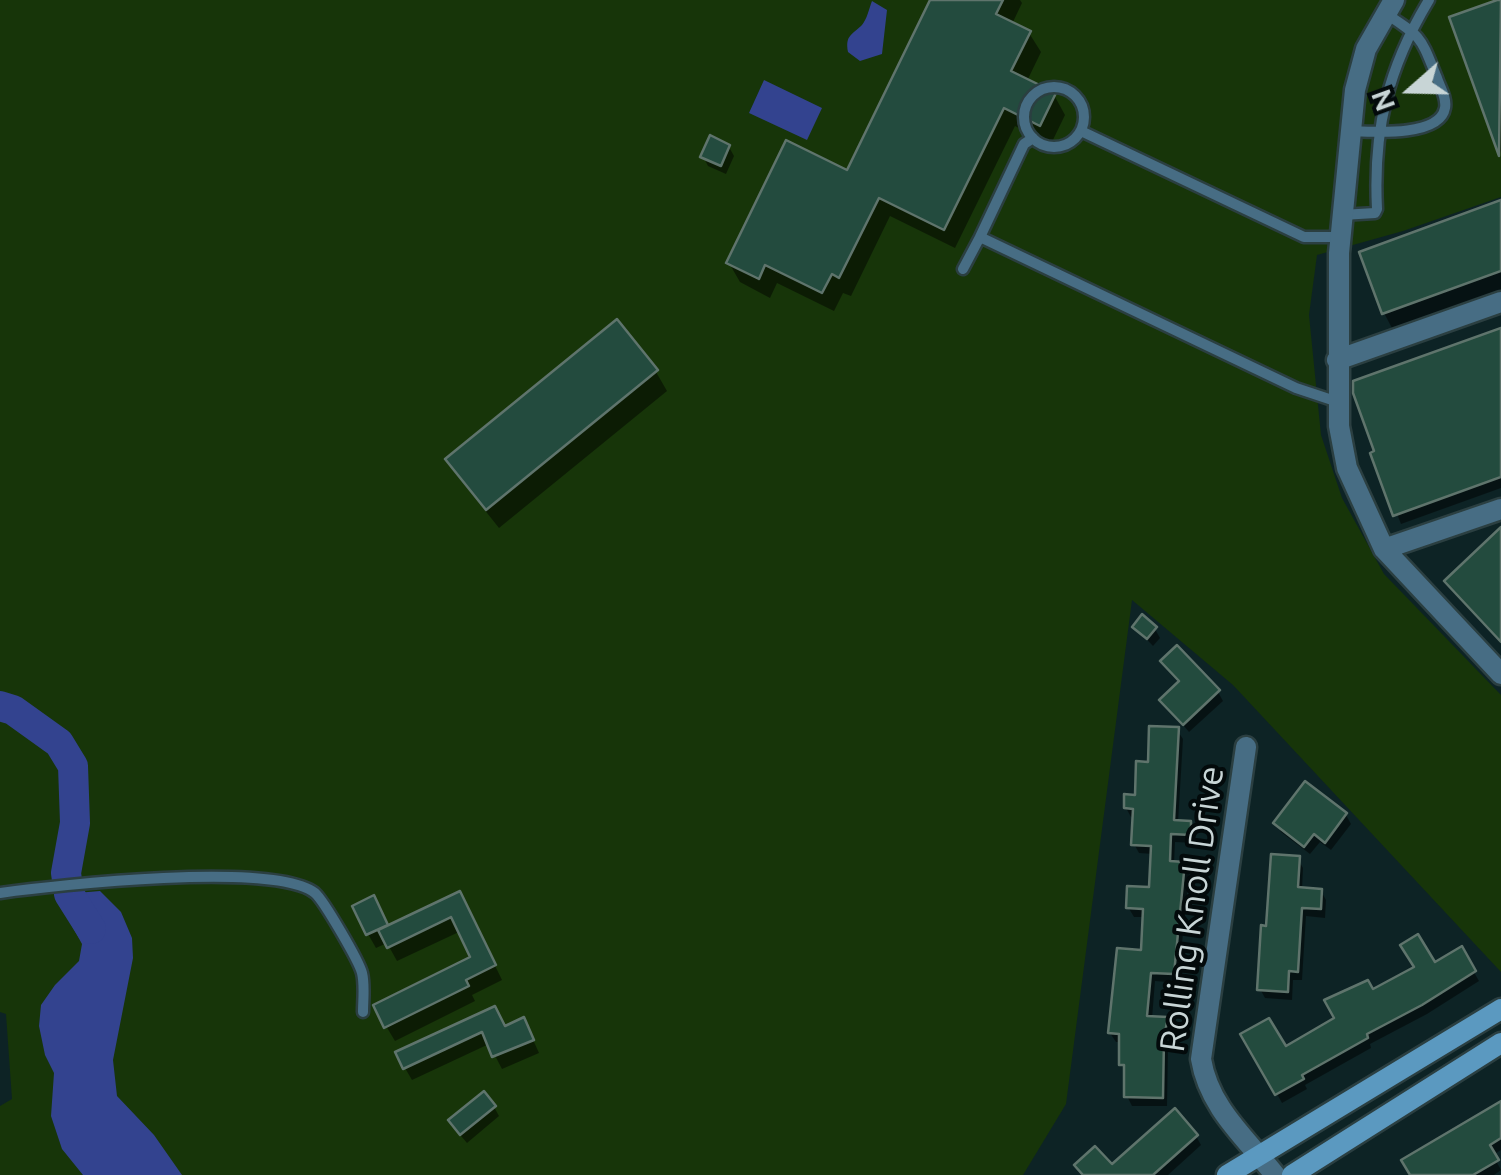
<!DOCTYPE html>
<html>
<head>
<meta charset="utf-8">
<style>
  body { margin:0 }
  #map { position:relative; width:1501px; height:1175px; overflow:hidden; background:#0d2325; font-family:Ubuntu,sans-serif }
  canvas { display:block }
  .north { position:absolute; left:1361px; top:40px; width:100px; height:100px; -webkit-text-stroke:8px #030a0b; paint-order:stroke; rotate:250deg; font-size:28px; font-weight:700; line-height:40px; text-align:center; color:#c8d5d6 }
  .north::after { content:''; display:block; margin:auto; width:35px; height:45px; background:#c8d5d6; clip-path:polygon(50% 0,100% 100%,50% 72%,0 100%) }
</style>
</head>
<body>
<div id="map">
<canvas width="1501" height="1175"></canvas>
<div class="north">N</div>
</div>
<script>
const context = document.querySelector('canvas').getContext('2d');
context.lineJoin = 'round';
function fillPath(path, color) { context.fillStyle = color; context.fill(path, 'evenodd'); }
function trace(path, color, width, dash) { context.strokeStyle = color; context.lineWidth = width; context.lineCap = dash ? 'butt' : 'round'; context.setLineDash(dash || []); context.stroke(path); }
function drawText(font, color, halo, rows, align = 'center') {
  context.font = font + ' Ubuntu,sans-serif'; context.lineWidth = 8; context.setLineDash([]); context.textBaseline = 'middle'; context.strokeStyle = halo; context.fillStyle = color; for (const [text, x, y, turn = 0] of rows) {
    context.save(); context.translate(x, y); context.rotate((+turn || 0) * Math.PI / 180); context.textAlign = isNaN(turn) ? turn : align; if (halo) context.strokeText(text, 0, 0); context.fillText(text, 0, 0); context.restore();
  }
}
fillPath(new Path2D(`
  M0,0h1501v197l-98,34 -86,24 -8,60 12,120 21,63 42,76 117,121v277l-268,-287 -101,-85 -66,504 -43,71h-1023v-69l12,-7 -6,-85 -6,-2z`), '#173509');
fillPath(new Path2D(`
  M872,1l15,9 -5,44 -22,7 -12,-9c-3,-17 4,-17 14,-27 5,-6 7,-16 10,-24z
  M764,80l58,28 -15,32 -58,-27z
  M100,891l21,21 11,26 1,20 -20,102 4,36 37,39 28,40h-99l-21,-26 -11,-33 3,-43 -9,-18 -6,-29 2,-21 14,-20 24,-24 3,-17 -21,-38 3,-12z`), '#33438f');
fillPath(new Path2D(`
  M933,0h87l2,3 -10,21 17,9 12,19 -14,29 27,14 11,20 -14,29 -36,-18 -60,122 -65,-32 -39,80 -8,-3 -9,18 -57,-28 -7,15 -30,-16 -11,-19 119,-90z
  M1501,0v153l-48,-134z
  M729,147l5,9 -8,18 -18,-8 -5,-10z
  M1501,203v87l-108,40 -9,-17z
  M617,323l39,49 11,19 -168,137 -39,-49 -12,-19z
  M1501,330v158l-100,36 -28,-70z
  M1501,541v102l-54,-61z
  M1135,627l20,2 5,9 -7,8z
  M1163,662l55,30 5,9 -34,31 -27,-32 18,-17z
  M1177,730l6,9 -5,84 12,1 5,9v10l-20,-1 -1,22 9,1 6,9 -11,109 -23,-2 -3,38 14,1 5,9 -3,19 -1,58h-35l-5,-10 -5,-54h-6l-6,-9 33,-81 2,-35h-11l-6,-10 23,-17 2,-36 -14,-1 -5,-9 1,-27h-4l-5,-9 12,-11 13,-33z
  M1346,815l5,9 -20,26 -11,-8 -10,12 -29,-22 -5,-9z
  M1298,859l5,9 -1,22 19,1 5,9 -1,18 -19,-2 -4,64h-9l-1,20 -27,-2 -5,-9 9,-61z
  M467,908l35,72 -30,15 3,6 -80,40 -9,-15 88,-67 -13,-28 -64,30 -10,-18 -11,5 -8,-14 13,-21 7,15z
  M1461,950l18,31 -52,33 -57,30 1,4 -66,37 2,4 -25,14 -38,-68 41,15 53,-31 34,-27 62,-26z
  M494,1009l11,19 25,5 9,20 -37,16 -13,-25 -77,36 -7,-12z
  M494,1107l5,9 -32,27 -11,-13z
  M1501,1110v40l-8,5 8,15 -7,5h-82z
  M1196,1136l5,9 -33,30h-86l-5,-9 35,2z`), '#0007');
trace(new Path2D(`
  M0,706l13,4 46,33 14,23 2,57 -9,50 3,21 22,35`), '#33438f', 30);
const building = new Path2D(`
  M930,0h73l-7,14 35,17 -20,40 45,22 -16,33 -36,-18 -60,122 -65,-32 -40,80 -7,-4 -10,19 -57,-28 -6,14 -33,-16 60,-123 61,30z
  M1497,0h4l-2,156 -50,-139z
  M710,135l20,10 -9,21 -21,-9z
  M1501,200v71l-119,43 -23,-62z
  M617,319l41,51 -172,140 -41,-51z
  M1501,328v149l-108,39 -23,-63 4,-2 -21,-58v-12z
  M1501,527v115l-57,-61z
  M1142,614l15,13 -10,12 -15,-12z
  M1177,645l43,45 -37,35 -24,-25 20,-19 -19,-20z
  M1149,726l30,1 -5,93 17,1v14l-20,-1 -1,27 15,1 -11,112 -23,-1 -4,43 21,1 -4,21 -1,60 -39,-1v-32h-5v-31l-11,-1 9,-85 24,2 2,-41 -17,-1 1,-22 22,1 2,-41 -20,-1 2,-36 -9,-1v-14l11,1 1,-34 12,1z
  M1305,781l42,32 -22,30 -11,-9 -10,13 -31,-24z
  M1271,854l29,2 -2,31 24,2 -1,20 -19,-1 -4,64 -9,-1 -1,21 -31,-2 4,-65 5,1z
  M460,891l36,74 -30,15 3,6 -85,42 -11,-23 97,-48 -19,-40 -64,31 -9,-18z
  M374,895l14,30 -22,10 -14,-29z
  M1418,934l17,28 27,-16 14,25 -54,34 -55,29 1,4 -66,37 2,4 -29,16 -35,-61 29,-16 17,28 48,-28 -10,-18 44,-20 5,9 41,-22 -14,-22z
  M495,1006l10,20 19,-9 10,23 -42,17 -10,-25 -79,37 -8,-17z
  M484,1091l12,15 -36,29 -12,-15z
  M1501,1101v37l-11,7 9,15 -26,15h-63l-9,-15z
  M1175,1108l23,27 -45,40h-70l-9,-10 21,-19 17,18z`);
fillPath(building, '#234b3e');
trace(building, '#5f746c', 2.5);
const lane = new Path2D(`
  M1024 117a30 30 0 1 1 60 0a30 30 0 1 1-60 0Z
  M1081,131l223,106h36
  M1351,131c22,1 89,6 94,-23 2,-10 -5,-21 -8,-30 -17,-42 -14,-40 -52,-65
  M1342,215l33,-2 2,-4c-4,-80 11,-141 52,-209
  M980,237l44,-93 9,-6
  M963,269l17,-32 316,151 42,14
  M0,893c57,-8 274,-32 315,0 9,8 44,68 47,80 3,12 1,27 1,39`);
const street = new Path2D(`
  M1394,0l-28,49 -11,41 -16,163v173l8,42 37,81 117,125
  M1337,360l164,-58
  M1384,549l117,-40
  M1246,747l-45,312c8,49 45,79 74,116`);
const secondary = new Path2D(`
  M1227,1175l274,-166
  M1292,1175l209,-132`);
trace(lane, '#2b3f41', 15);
trace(street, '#2b3f41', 25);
trace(secondary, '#2b3f41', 25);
trace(lane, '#476d84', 10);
trace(street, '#476d84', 20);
trace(secondary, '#5b99c0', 20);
drawText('35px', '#c8d5d6', '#030a0b', [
  ["Rolling Knoll Drive",1192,909,-82]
]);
</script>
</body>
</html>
